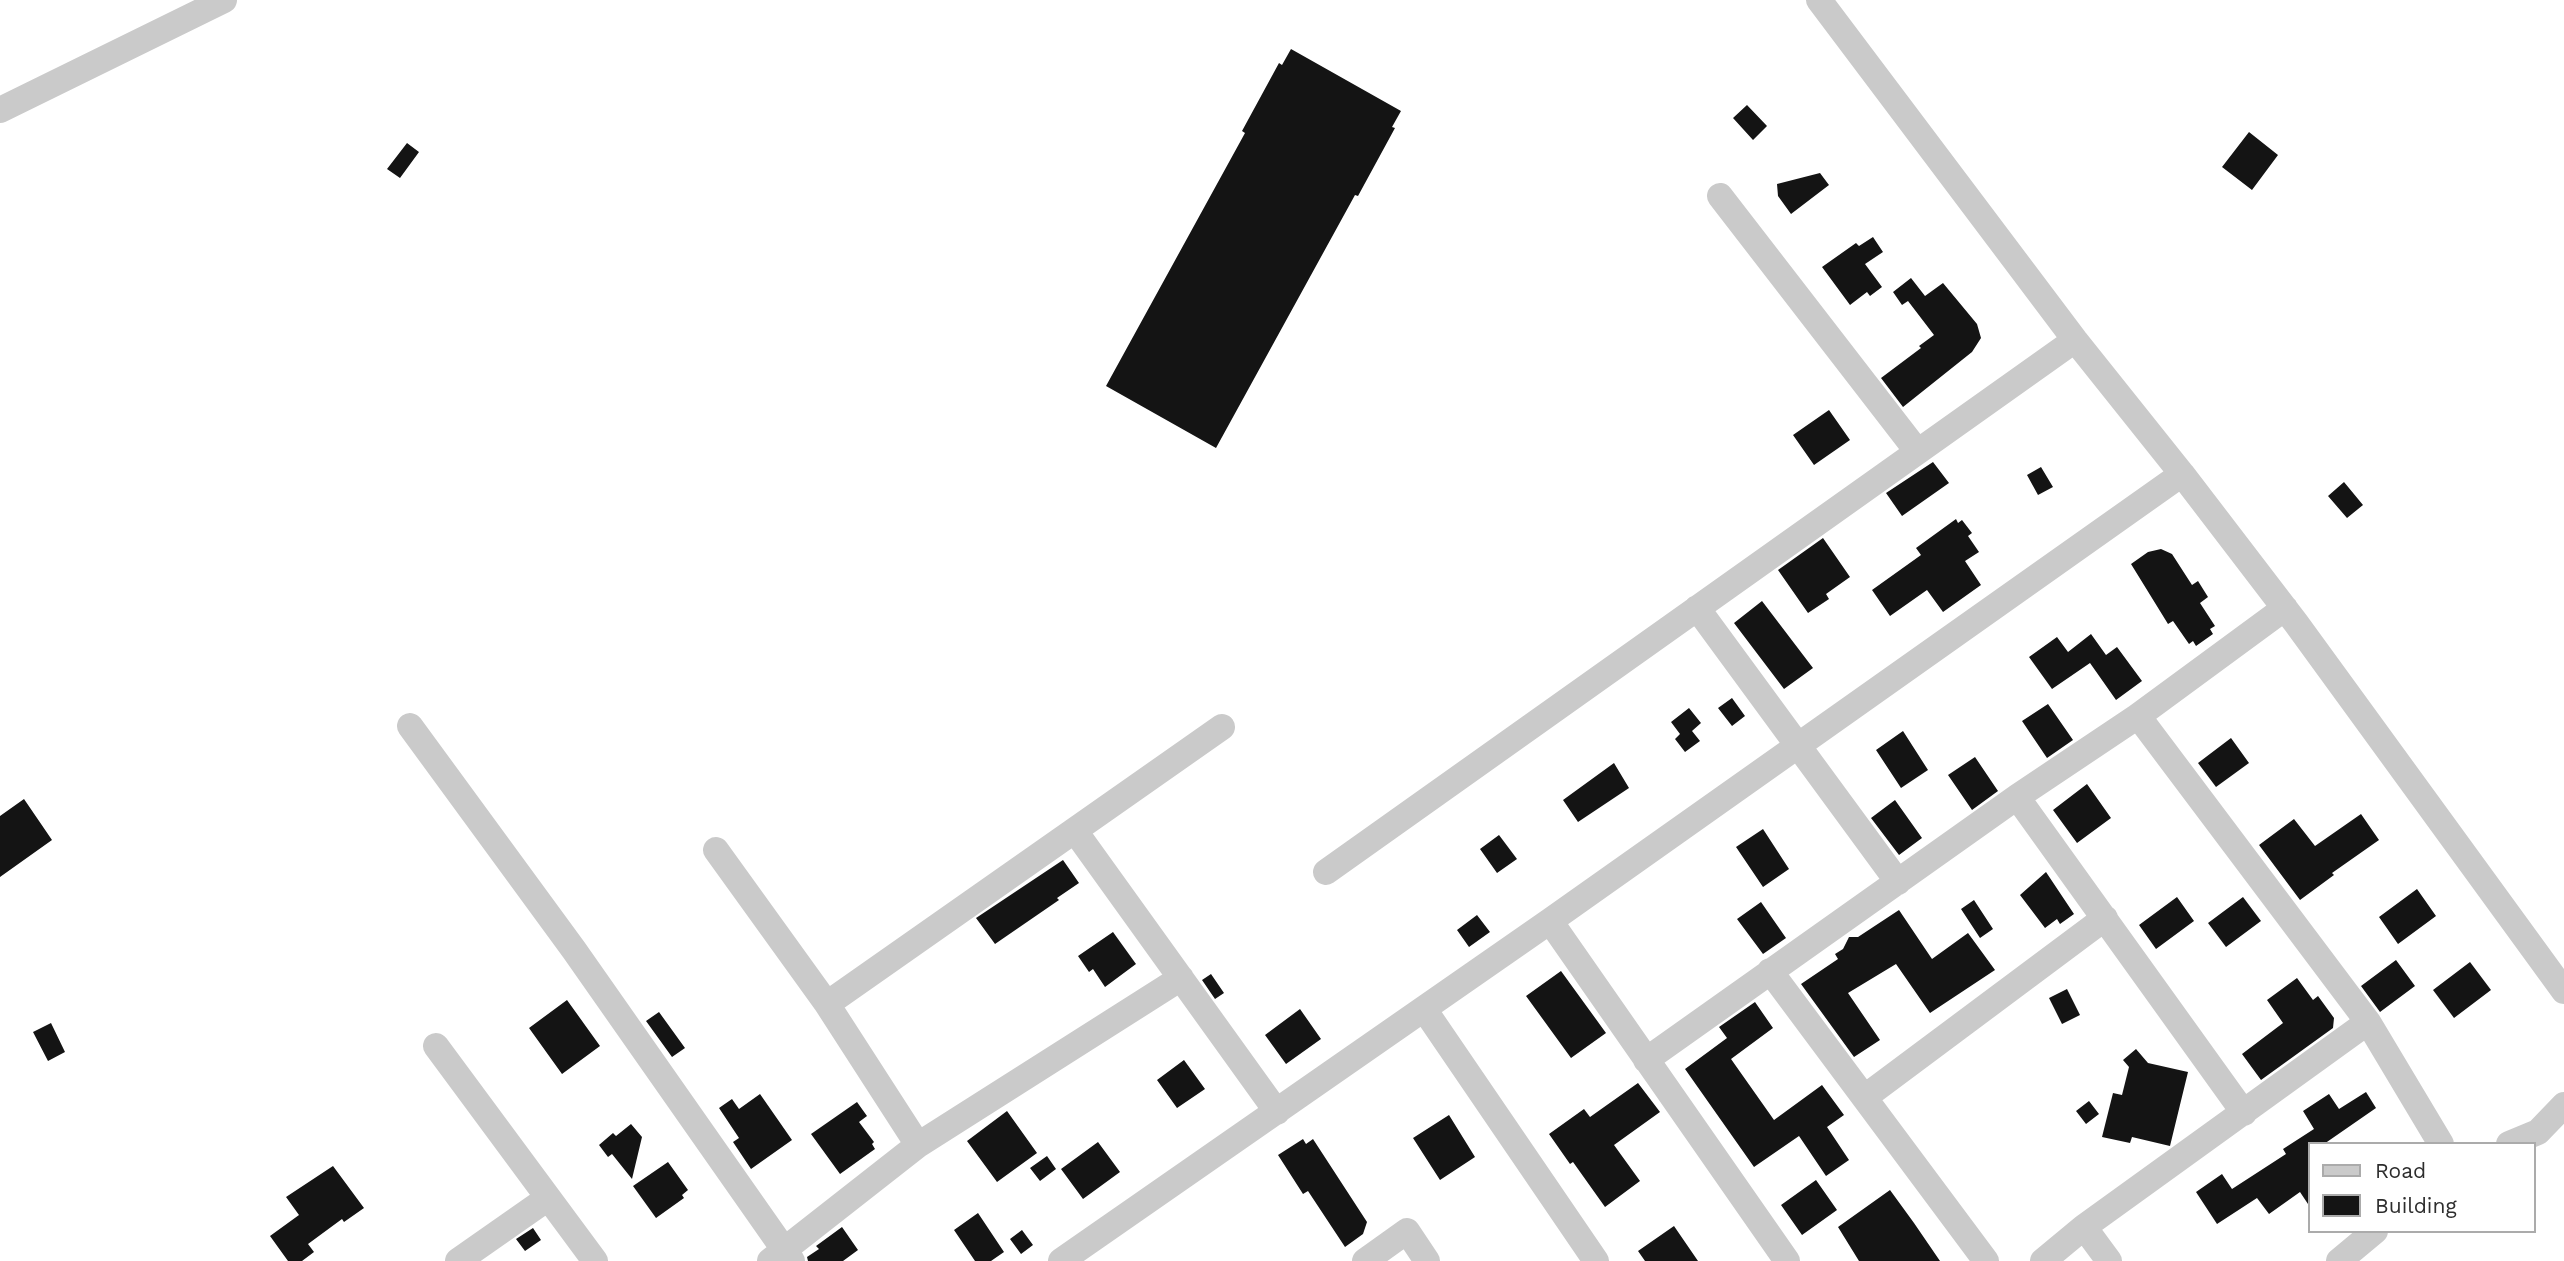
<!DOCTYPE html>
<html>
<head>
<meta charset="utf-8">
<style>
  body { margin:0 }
  #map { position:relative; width:2564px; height:1261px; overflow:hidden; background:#fff; font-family:"Work Sans",sans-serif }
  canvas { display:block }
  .legend { position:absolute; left:2308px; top:1142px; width:228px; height:91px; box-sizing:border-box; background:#fff; border:2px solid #ababab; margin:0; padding:9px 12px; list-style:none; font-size:21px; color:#2d2d2d }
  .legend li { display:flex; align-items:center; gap:14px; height:35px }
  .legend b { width:35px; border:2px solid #ababab }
</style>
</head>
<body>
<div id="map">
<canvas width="2564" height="1261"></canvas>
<ul class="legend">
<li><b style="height:9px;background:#cacaca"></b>Road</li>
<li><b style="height:19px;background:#141414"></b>Building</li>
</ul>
</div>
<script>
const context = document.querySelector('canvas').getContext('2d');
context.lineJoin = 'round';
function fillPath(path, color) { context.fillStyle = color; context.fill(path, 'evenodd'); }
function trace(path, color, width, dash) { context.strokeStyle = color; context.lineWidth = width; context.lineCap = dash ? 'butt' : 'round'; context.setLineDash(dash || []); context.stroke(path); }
fillPath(new Path2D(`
  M1291,49l110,62 -9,16 3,1 -37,68 -3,-1 -139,253 -110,-62 139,-253 -3,-2 37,-68 3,2z
  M1747,105l20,21 -14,14 -20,-22z
  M2249,132l29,23 -26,35 -30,-23z
  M407,143l12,9 -19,26 -13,-9z
  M1820,173l9,12 -38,29 -13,-18 -1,-12z
  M1873,237l10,15 -18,12 17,23 -12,9 -3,-4 -17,13 -28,-38 34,-24 3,3z
  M1911,278l14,18 18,-13 34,41 4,14 -9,14 -69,55 -22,-29 40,-30 -2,-2 15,-11 -26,-34 -6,4 -9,-13z
  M1829,410l21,30 -36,25 -21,-30z
  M1933,462l16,21 -47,33 -16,-23z
  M2041,467l12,20 -15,8 -11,-20z
  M2344,482l19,23 -16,13 -19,-22z
  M1956,519l2,4 4,-3 10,13 -4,3 11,16 -14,9 16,24 -38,27 -16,-22 -37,26 -18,-26 49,-35 -5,-7z
  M1823,538l27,39 -24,17 3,5 -21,14 -30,-43z
  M2161,549l11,5 20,31 6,-4 10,16 -8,6 15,23 -5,3 3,5 -17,12 -3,-5 -4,3 -16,-23 -5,3 -37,-60 17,-12z
  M1762,601l51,67 -29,21 -50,-66z
  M2091,634l15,21 11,-8 25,34 -26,19 -26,-37 -38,26 -23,-32 28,-20 11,15z
  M1732,698l13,18 -13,10 -14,-18z
  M2048,704l25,36 -26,18 -25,-37z
  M1689,708l12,15 -9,8 8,10 -15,11 -10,-13 5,-5 -9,-12z
  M1903,731l25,39 -27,18 -25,-38z
  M2231,738l18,25 -33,24 -18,-24z
  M1975,757l23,34 -26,19 -24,-35z
  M1614,763l15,25 -51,34 -15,-22z
  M2087,784l24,34 -34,25 -24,-33z
  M24,799l28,41 -52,37v-61z
  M1895,800l27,38 -23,17 -28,-37z
  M2361,814l18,26 -47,33 2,2 -34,25 -41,-55 35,-26 21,27z
  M1763,829l26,40 -26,18 -27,-40z
  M1499,835l18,24 -20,14 -17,-24z
  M1063,860l16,23 -22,15 2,2 -64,44 -19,-26z
  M2046,872l28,42 -14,10 -3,-5 -12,9 -25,-33z
  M2417,889l19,27 -38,28 -19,-27z
  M2177,897l17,24 -38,28 -17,-24z
  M2243,897l18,24 -35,26 -18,-24z
  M1974,900l19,29 -13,9 -19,-29z
  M1761,902l25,36 -23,16 -26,-35z
  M1899,910l33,49 36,-26 27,37 -65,43 -34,-49 -48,29 32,47 -26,17 -53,-73 37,-25 -3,-5 8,-5 6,-12h9z
  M1477,915l13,17 -21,15 -12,-17z
  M1113,932l23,32 -31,23 -12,-18 -4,3 -11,-16z
  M2396,960l19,26 -35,26 -19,-26z
  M2470,962l21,28 -37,28 -21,-28z
  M1561,971l45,62 -35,25 -45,-62z
  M1211,974l13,19 -9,6 -13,-19z
  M2297,978l16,22 5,-4 16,22 -1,10 -72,52 -19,-26 41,-31 -16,-23z
  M2067,989l13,26 -18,9 -13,-26z
  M567,1000l33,46 -38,28 -33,-46z
  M1755,1002l18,26 -42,31 43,61 48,-35 22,30 -17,12 22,33 -23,16 -27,-40 -45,31 -69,-98 42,-31 -8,-11z
  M1300,1009l21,30 -35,25 -21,-29z
  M659,1012l26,36 -13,9 -26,-36z
  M51,1023l14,29 -17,9 -15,-29z
  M2136,1049l12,14 40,9 -18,74 -38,-9 -2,6 -28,-6 11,-44 9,2 7,-28 -6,-7z
  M1184,1060l21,29 -28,19 -20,-28z
  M1638,1083l22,29 -46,33 26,36 -35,26 -32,-45 -3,2 -21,-30 35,-25 6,8z
  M2366,1092l10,16 -52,36h-14v63l-10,-15 -31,22 -12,-16 -40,26 -21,-32 26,-18 10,15 54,-35 -3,-5 31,-20 -11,-18 26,-17 10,15z
  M760,1094l32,46 -41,29 -18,-27 6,-4 -20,-30 13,-9 7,10z
  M2089,1101l10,13 -13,10 -10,-13z
  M857,1102l10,14 -8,6 15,20 -2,2 3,5 -35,25 -29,-40z
  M1007,1111l30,42 -40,29 -30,-41z
  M1449,1115l26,42 -35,23 -27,-42z
  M631,1124l11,13 -10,42 -20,-25 -4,3 -9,-12 14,-12 3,3z
  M1303,1139l3,5 7,-5 54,83 -4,12 -18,13 -37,-56 -5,3 -25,-39z
  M1098,1142l22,30 -37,27 -22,-30z
  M1047,1156l9,13 -16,12 -10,-13z
  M668,1162l20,28 -6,5 2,3 -28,20 -23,-32z
  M333,1166l31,42 -20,14 -2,-3 -34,25 6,8 -12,9h-14l-18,-25 29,-21 -13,-18z
  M1816,1180l21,30 -35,25 -21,-30z
  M1890,1190l24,33 26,38h-81l-21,-34z
  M978,1213l26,39 -13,9h-16l-21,-31z
  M1674,1226l24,35h-53l-7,-10z
  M842,1227l16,23 -15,11h-35l-1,-4 12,-8 -3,-3z
  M533,1228l8,12 -16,11 -9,-12z
  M1022,1230l11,15 -12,9 -11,-15z`), '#141414');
trace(new Path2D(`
  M1819,0l256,340 107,134
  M0,110l224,-110
  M1720,196l197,255
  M1697,608l201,274
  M2138,716l230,306 73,122
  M410,726l164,224 218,311
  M2017,797l227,316
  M1075,831l202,281
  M716,850l111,154 91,141
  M1326,872l749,-532
  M1550,921l237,340
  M1770,971l216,290
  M827,1004l395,-277
  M1424,1009l172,252
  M436,1046l159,215
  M1646,1060l371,-263 121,-81 147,-108
  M1865,1097l240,-179
  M2509,1144l29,-12 26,-27
  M2084,1227l25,34
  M458,1261l90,-63
  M770,1261l148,-116 263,-167
  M1061,1261l489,-340 632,-447 114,149 268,368
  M1365,1261l42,-30 20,30
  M2043,1261l41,-34 284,-205
  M2339,1261l36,-30`), '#cacaca', 26);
</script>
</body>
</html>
